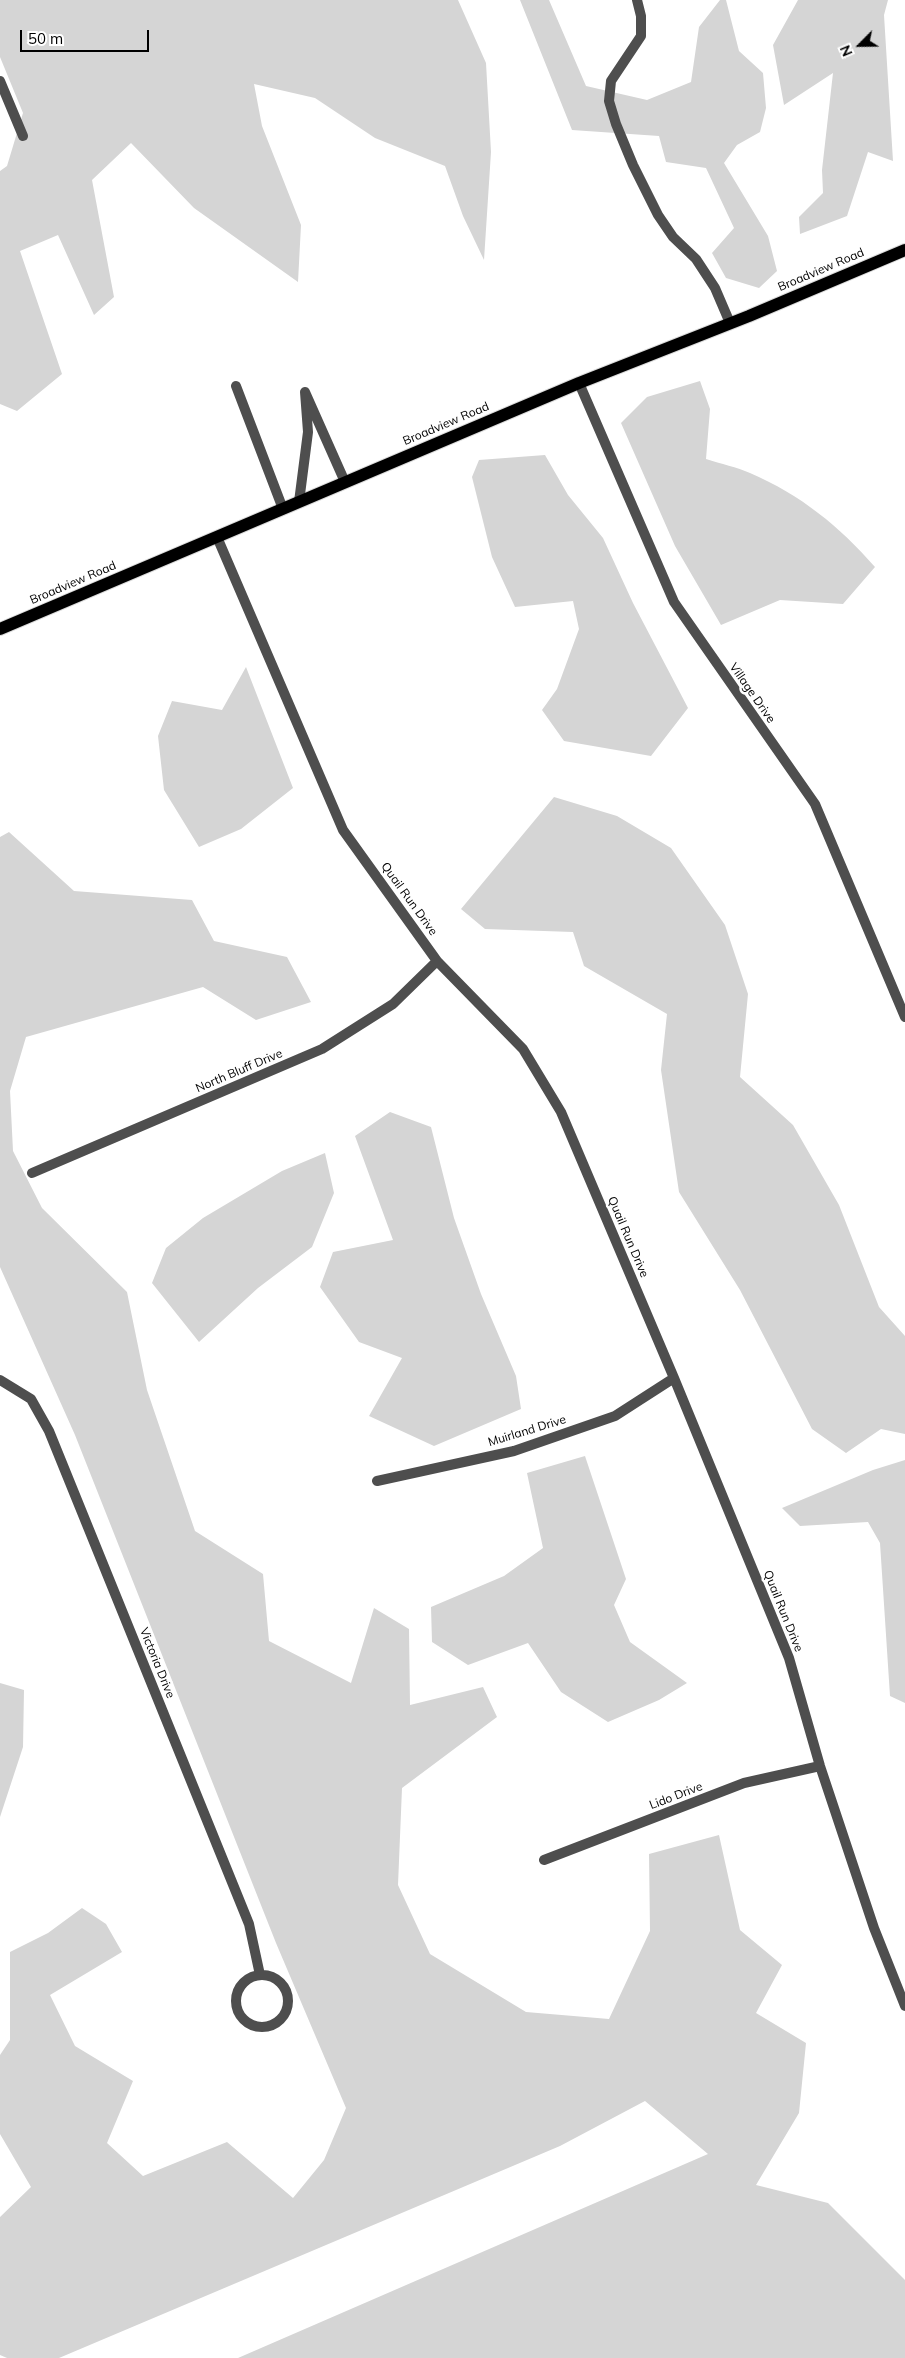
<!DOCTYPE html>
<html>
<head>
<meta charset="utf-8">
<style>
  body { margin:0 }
  #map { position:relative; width:905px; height:2358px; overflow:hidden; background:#fff; font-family:Mulish,sans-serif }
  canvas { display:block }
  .north { position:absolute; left:835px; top:20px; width:50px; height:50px; -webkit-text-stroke:4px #fff; paint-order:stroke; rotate:247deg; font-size:14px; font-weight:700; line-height:20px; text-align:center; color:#000 }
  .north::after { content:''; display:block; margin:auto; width:18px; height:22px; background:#000; clip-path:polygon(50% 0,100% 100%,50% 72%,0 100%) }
  .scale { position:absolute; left:20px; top:30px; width:129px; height:22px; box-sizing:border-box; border:2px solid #000; border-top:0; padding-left:6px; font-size:15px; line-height:18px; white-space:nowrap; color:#000; -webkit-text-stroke:4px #fff; paint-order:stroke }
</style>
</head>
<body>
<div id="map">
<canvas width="905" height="2358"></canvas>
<div class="north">N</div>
<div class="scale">50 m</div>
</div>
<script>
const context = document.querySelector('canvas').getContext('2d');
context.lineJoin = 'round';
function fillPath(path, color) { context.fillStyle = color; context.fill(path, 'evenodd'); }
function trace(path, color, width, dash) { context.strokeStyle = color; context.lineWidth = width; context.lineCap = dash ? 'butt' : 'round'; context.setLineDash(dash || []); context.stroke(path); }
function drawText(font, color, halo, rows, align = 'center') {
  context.font = font + ' Mulish,sans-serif'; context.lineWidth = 5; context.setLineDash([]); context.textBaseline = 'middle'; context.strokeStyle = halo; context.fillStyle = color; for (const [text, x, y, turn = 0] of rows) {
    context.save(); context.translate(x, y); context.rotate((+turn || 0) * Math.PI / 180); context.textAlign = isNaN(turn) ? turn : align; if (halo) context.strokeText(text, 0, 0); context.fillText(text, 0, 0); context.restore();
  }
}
fillPath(new Path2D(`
  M0,0h458l28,63 5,89 -7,108 -21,-44 -18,-50 -70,-28 -60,-40 -61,-14 8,42 39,99 -3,57 -104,-74 -63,-65 -39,37 22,117 -20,18 -36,-80 -38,16 42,123 -45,37 -17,-7v-233l7,-5 16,-53 -23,-56z
  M520,0h29l37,86 61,14 44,-18 8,-55 21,-27h6l13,51 24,22 3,35 -6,24 -23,13 -13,18 44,73 9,35 -18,17 -33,-10 -14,-25 22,-25 -28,-60 -40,-6 -7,-26 -87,-6z
  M798,0h90l-4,15 9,146 -25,-9 -21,64 -47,18 -1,-17 24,-24 -1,-23 11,-97 -49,32 -11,-60z
  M700,381l10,28 -4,50c15,5 31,8 44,14 51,22 89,53 125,94l-32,37 -63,-4 -59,25 -46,-79 -54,-123 26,-26z
  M545,455l23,40 35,43 30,65 55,105 -37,48 -87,-15 -22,-31 15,-21 22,-60 -6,-28 -58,6 -23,-50 -20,-80 7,-17z
  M246,667l47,121 -52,41 -42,18 -35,-57 -6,-54 14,-35 50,9z
  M554,797l63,19 54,32 54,77 23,69 -8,83 53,48 46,80 40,102 26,29v98l-24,-5 -35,24 -34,-24 -72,-139 -61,-98 -18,-122 6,-56 -83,-48 -11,-34 -88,-3 -24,-20z
  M9,832l65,59 118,9 22,41 73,16 24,45 -55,18 -53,-33 -177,50 -16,54 3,60 29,57 85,84 20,98 48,141 68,43 6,67 82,42 23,-75 35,21 1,76 73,-18 14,30 -95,71 -4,97 32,69 96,58 83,7 41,-88 -1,-77 70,-19 21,95 42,35 -26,48 50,30 -7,70 -43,72 72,18 77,77v78h-667l470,-204 -63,-53 -85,45 -501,212h-52l-7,-3v-138l31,-30 -31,-53v-79l10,-15v-88l38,-19 34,-25 24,16 16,28 -72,43 25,51 58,35 -26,62 36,33 84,-34 66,56 31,-38 22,-52 -70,-165 -201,-508 -75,-168v-430z
  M390,1112l41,15 23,91 27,76 35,82 5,33 -87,37 -65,-30 33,-58 -43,-16 -39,-55 13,-35 60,-12 -38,-104z
  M325,1153l9,40 -22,54 -54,41 -59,54 -47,-59 14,-35 37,-30 79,-47z
  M585,1456l41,123 -12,26 16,37 57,41 -28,17 -51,22 -47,-30 -33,-49 -60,22 -36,-23 -1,-35 73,-31 39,-28 -16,-75z
  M905,1460v243l-15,-7 -10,-153 -12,-21 -68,4 -18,-18 91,-38z
  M0,1683l24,7 -1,57 -23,70z`), '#d5d5d5');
const primary = new Path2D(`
  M0,629l579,-246 170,-67 156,-66`);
trace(primary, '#dbdbdb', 14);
trace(new Path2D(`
  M637,0l4,16v20l-30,45 -2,20 7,23 17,41 25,50 15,22 23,22 19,29 15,35
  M236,386l47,123
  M299,502l9,-70 -3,-40 40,90`), '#4e4e4e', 10);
trace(new Path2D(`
  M0,81l23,55
  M579,383l95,219 141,202 90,213
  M217,537l126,293 94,131 86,88 38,63 113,266 115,280 31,108 54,162 31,78
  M32,1173l290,-124 71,-45 44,-43
  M0,1380l31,19 18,32 200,493 11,51
  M377,1481l137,-30 101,-35 59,-38
  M544,1860l200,-77 76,-17
  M236 2001a26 26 0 1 1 52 0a26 26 0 1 1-52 0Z`), '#4e4e4e', 10);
trace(primary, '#000', 12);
drawText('12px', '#000', '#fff', [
  ["Broadview Road",821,270,-23],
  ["Broadview Road",446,424,-23],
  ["Broadview Road",73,583,-23],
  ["Village Drive",752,693,55],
  ["Quail Run Drive",409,899,54],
  ["North Bluff Drive",239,1071,-23],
  ["Quail Run Drive",628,1237,67],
  ["Muirland Drive",527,1431,-17],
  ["Quail Run Drive",783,1611,68],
  ["Victoria Drive",157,1663,68],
  ["Lido Drive",676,1796,-21]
]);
</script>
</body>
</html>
